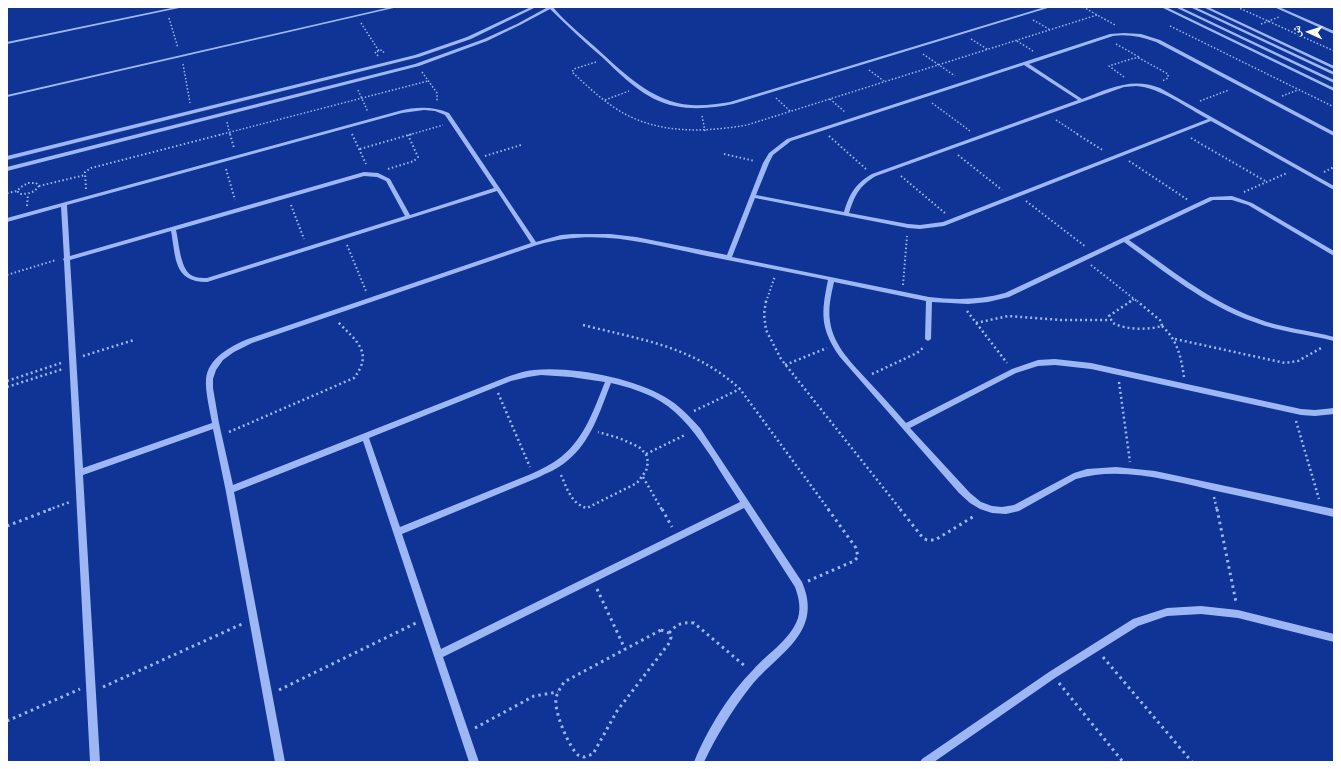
<!DOCTYPE html>
<html>
<head>
<meta charset="utf-8">
<style>
  body { margin:0 }
  #map { position:relative; width:1341px; height:769px; overflow:hidden; background:#0f3495; font-family:"Sofia Sans Condensed","Noto Naskh Arabic",sans-serif }
  canvas { display:block }
  .frame { position:absolute; inset:0; border:8px solid #fff; pointer-events:none }
  .north { position:absolute; left:1289px; top:12px; width:40px; height:40px; -webkit-text-stroke:3px #0f3495; paint-order:stroke; rotate:273deg; font-size:11px; font-weight:700; line-height:16px; text-align:center; color:#fff }
  .north::after { content:''; display:block; margin:auto; width:14px; height:18px; background:#fff; clip-path:polygon(50% 0,100% 100%,50% 72%,0 100%) }
</style>
</head>
<body>
<div id="map">
<canvas width="1341" height="769"></canvas>
<div class="frame"></div>
<div class="north">ش</div>
</div>
<script>
const context = document.querySelector('canvas').getContext('2d');
context.lineJoin = 'round';
function trace(path, color, width, dash) { context.strokeStyle = color; context.lineWidth = width; context.lineCap = dash ? 'butt' : 'round'; context.setLineDash(dash || []); context.stroke(path); }
function fillPath(path, color) { context.fillStyle = color; context.fill(path, 'evenodd'); }
trace(new Path2D(`
  M1083,7l32,18
  M1237,7l97,44
  M169,18l9,30
  M1033,20l16,9
  M361,23l18,28
  M1261,24l18,-7
  M1170,26l164,81
  M971,39l16,10
  M1017,41l16,10
  M1116,44l23,13
  M923,54l32,22
  M378,56l-3,-4 7,-2 3,4
  M596,62l-22,7 -2,3c15,14 34,32 53,42 37,20 81,18 122,11l350,-110
  M183,64l7,39
  M869,70l15,11
  M422,72l15,21v9
  M1124,77l-15,-11 25,-8h5l29,16v4l-6,3
  M358,90l10,22
  M1282,96l16,-6
  M776,98l14,13
  M830,99l15,13
  M605,100l24,-9
  M1200,101l29,-11
  M932,103l38,28
  M702,116l3,15
  M1056,120l23,15
  M227,122l3,13
  M219,135l209,-54
  M409,135l34,-10`), '#9db7f4', 1.5, [1.5, 2]);
trace(new Path2D(`
  M230,134l4,14
  M352,134l14,30
  M1077,134l27,17
  M829,136l37,33
  M1191,138l76,44
  M360,149l52,-15
  M724,154l31,7
  M958,155l44,35
  M485,156l36,-11
  M1129,161l59,39
  M226,169l9,31
  M388,169l26,-8 4,-4 -10,-22
  M1324,172l10,-5
  M901,176l45,38
  M28,183h8l3,3c-5,7 -11,8 -19,8l-3,-3 4,-4z
  M39,186l46,-11
  M86,189l-1,-17 6,-4 132,-34
  M1244,192l43,-19
  M7,193l10,-2
  M1026,201l60,46
  M291,205l13,34
  M27,206l1,-12
  M347,245l19,46
  M1091,265l47,37
  M7,275l49,-15
  M903,285l4,-49
  M766,302l9,-26
  M1129,302l5,-3`), '#9db7f4', 2, [1.5, 2.5]);
trace(new Path2D(`
  M766,301l-2,13 2,16 15,29 120,151
  M1131,301l-22,15 4,7c13,7 35,7 49,3l-1,-5 -24,-20
  M967,311l40,52
  M976,323l32,-7 53,4h49
  M583,325c59,15 110,21 157,64l89,121
  M1162,326c16,15 19,31 22,51
  M1175,339l110,24 13,-2 25,-14
  M83,356l51,-16
  M785,365l42,-17
  M872,374l45,-21 7,-6
  M7,381l54,-18
  M1119,382l11,80
  M7,387l56,-18
  M498,393l32,74
  M694,411l46,-22
  M1296,421l23,78
  M229,432l125,-54c20,-26 2,-37 -16,-56
  M646,454l39,-19
  M561,475c6,13 10,29 26,33l50,-25 9,-12 2,-9 -2,-8 -7,-7 -20,-9 -21,-6
  M643,477l19,33
  M1214,497l3,13
  M48,510l22,-8`), '#9db7f4', 2.5, [2, 3]);
trace(new Path2D(`
  M662,509l10,18
  M900,509l23,29 4,2h8l41,-25
  M1217,509l19,93
  M7,526l44,-17
  M808,581l46,-20 4,-4 -2,-9 -28,-39
  M597,589l28,60
  M661,630l8,3 2,4 -1,5 -53,69 -24,43 -9,3 -6,-2c-9,-8 -24,-43 -22,-56 1,-7 5,-11 8,-17z
  M669,633c8,-9 12,-11 25,-10l52,44
  M1103,657l89,105
  M1059,683l64,79
  M103,687l139,-63
  M279,690l137,-67
  M7,721l73,-32
  M475,728l59,-32 24,-4`), '#9db7f4', 3, [2.5, 4]);
fillPath(new Path2D(`
  M176,7h8l-177,37v-2z
  M391,7h7l-391,90v-2z
  M531,7h5l-65,32 -52,18 -412,103v-4l408,-101 52,-18z
  M548,7h5c10,13 30,29 42,40 28,25 56,55 96,58 13,1 26,-1 39,-3l315,-95h6l-318,97c-19,4 -39,6 -58,2 -30,-6 -52,-29 -73,-49 -18,-15 -35,-32 -52,-48l-30,16 -33,16 -68,25 -412,105v-4l408,-103 69,-25 33,-15z
  M1161,7h5l168,81v3z
  M1175,7h5l154,73v3z
  M1190,7h5l139,65v3z
  M1203,7h5l126,59v3z
  M1274,7h5l55,24v3z
  M1124,33l17,1 19,6 174,92v4l-178,-94c-14,-5 -28,-8 -43,-6l-84,28 53,35c27,-10 49,-22 78,-11l174,98v4l-123,-69 -267,105 -24,3 -12,-1 -153,-30 -23,59 197,40c26,3 51,3 76,-4l205,-96 22,-1 20,7 82,48v5l-86,-51 -16,-5h-19l-84,40c41,29 80,61 127,78 25,10 52,12 78,19v4c-27,-7 -54,-9 -80,-19 -49,-17 -89,-50 -130,-80l-115,55 -21,5 -20,2 -36,-2 -1,37 -3,2 -3,-2 1,-38 -92,-19c-3,13 -6,26 -4,39 3,25 23,43 39,61 13,14 25,27 37,41l106,-54 26,-9 17,-1 36,4 210,46 14,1 19,-2v6l-19,2 -14,-1 -210,-46 -36,-4 -17,1 -22,7 -106,55 60,65 11,9 11,4 10,1 12,-2 60,-32 13,-4 29,-2 39,4 179,38v8c-38,-9 -76,-17 -113,-25 -45,-10 -100,-27 -145,-13l-57,32 -13,3 -14,-1 -12,-4 -10,-6 -11,-10 -119,-136c-20,-28 -19,-44 -12,-77 -42,-8 -84,-17 -126,-25 -58,-12 -106,-27 -165,-10l-285,98 -18,9 -11,8 -7,10 -3,9v9l6,35 14,62 269,-106c10,-4 21,-8 32,-9 38,-4 99,8 131,27 14,8 24,19 35,31l102,154c22,51 -24,71 -51,104 -19,24 -34,49 -47,76h-10c13,-32 35,-68 59,-92 14,-16 34,-28 43,-47 6,-12 3,-25 -1,-36l-51,-79 -301,149 36,105h-10l-106,-321 -129,51 51,270h-10l-49,-270 -13,-63 -130,46 17,287h-10l-26,-501 -1,-2 1,-1 -3,-51 -54,15v-4l392,-107c17,-4 33,-5 50,2l87,129 25,-7 12,-1h37l26,3 91,18 36,-92 6,-10 18,-14 323,-105zM1024,65l54,35 -206,74c-17,10 -22,19 -28,38l-88,-17 13,-32 4,-8 18,-14zM1136,86c23,1 51,22 72,33l-265,103 -23,3 -12,-1 -59,-11c6,-18 10,-27 27,-37l248,-89zM424,110l11,1 10,4 49,73 -84,27 -20,-36 -12,-6 -14,-1 -294,84 -3,-51 335,-92zM364,176l13,1 9,4 19,35 -198,62c-5,0 -11,0 -16,-3 -11,-7 -12,-33 -15,-45zM497,191l34,52 -283,96c-17,7 -40,19 -42,40 -1,12 4,32 6,44l-129,45 -13,-208 101,-29c5,26 2,51 36,51zM541,375l30,2 34,5c-11,27 -20,56 -44,75 -9,7 -19,12 -30,17l-131,53 -31,-89 142,-57 17,-4zM611,383c17,4 34,9 49,18 23,14 37,35 52,57 9,15 19,30 28,44l-299,147 -39,-115 135,-56c10,-5 21,-9 30,-17 24,-19 33,-50 44,-78z
  M1201,606l37,4 96,24v8l-96,-24 -37,-4 -34,2 -29,10 -83,52 -121,84h-14l2,-3 127,-87 84,-53 34,-11z`), '#9db7f4');
</script>
</body>
</html>
